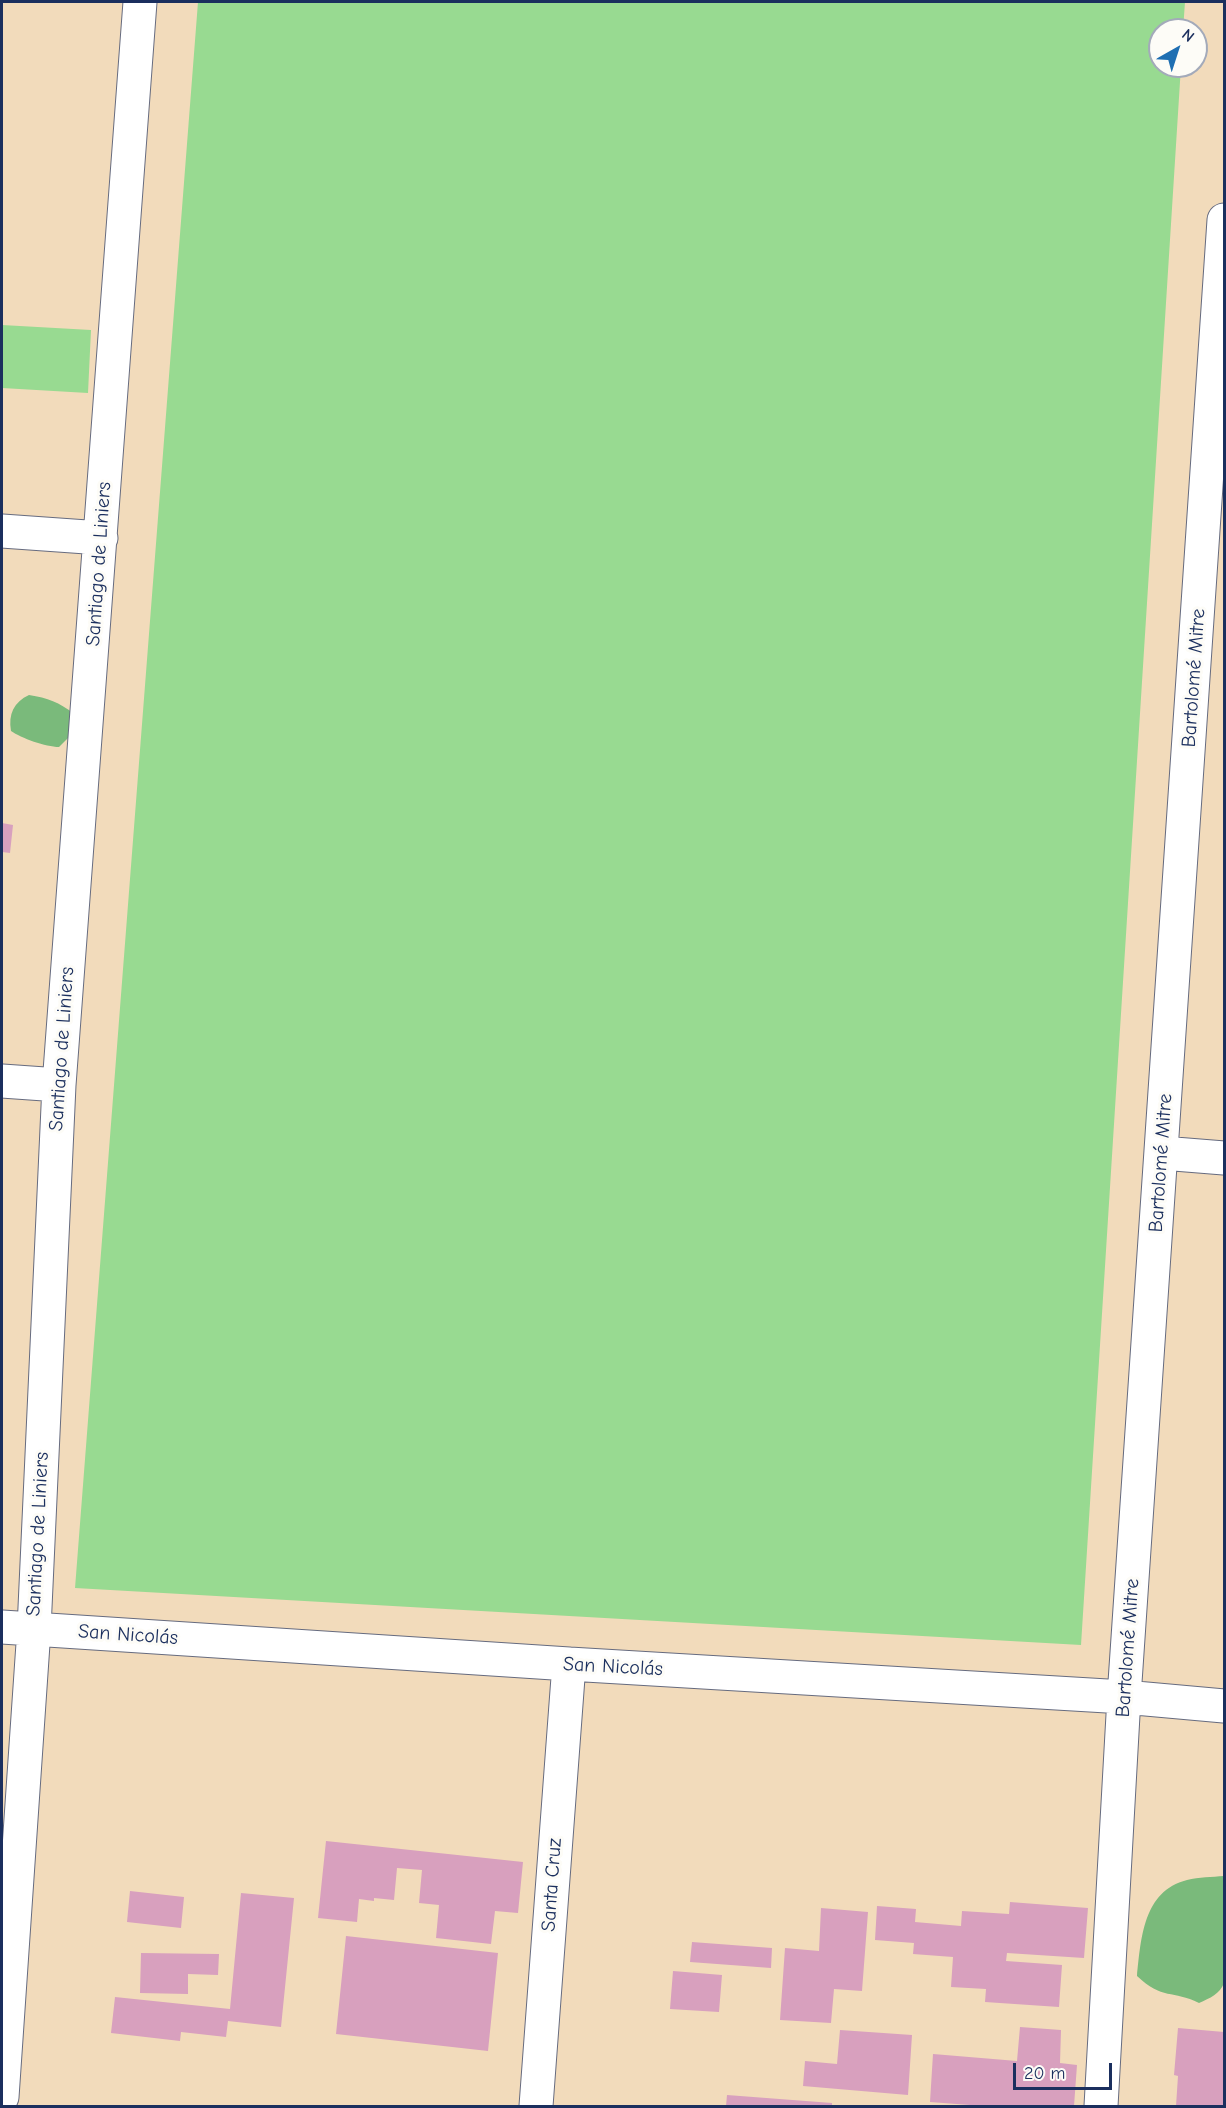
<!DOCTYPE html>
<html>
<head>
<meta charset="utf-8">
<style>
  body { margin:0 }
  #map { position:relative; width:1226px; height:2108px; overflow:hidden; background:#f2dbbb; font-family:"Comic Neue",sans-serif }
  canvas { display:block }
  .frame { position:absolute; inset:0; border:3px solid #1b2f5e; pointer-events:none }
  .north { position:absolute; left:1148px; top:18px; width:60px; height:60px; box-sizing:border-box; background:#fdfcf7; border:2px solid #a3aaba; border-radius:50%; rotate:39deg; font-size:16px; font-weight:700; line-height:24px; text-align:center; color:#1b2f5e }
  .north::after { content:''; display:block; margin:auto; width:21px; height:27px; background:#1f6fb2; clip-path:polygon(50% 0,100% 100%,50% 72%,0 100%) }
  .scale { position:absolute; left:1013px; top:2063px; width:99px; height:27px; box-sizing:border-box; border:3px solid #1b2f5e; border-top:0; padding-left:8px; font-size:18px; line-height:21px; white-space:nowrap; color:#1b2f5e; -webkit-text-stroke:4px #fdfcf7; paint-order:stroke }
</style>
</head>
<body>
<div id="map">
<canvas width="1226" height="2108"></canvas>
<div class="frame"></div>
<div class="north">N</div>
<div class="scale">20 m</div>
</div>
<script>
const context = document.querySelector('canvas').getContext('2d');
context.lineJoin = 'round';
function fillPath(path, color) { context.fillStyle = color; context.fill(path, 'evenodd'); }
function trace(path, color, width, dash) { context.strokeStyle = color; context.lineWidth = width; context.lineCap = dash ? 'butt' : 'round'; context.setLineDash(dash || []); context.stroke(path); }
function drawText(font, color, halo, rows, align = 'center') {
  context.font = font + ' "Comic Neue",sans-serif'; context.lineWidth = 6; context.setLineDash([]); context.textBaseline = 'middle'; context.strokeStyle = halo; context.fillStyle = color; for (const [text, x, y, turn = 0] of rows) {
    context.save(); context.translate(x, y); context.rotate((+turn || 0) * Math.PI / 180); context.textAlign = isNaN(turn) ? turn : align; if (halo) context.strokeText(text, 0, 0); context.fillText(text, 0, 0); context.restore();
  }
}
fillPath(new Path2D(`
  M198,2h987l-2,28h-23v36h21l-100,1579 -1006,-57z
  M2,325l89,5 -3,63 -86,-5z`), '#98da91');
fillPath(new Path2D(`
  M29,695c19,3 30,7 45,19v18l-15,15c-13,0 -38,-9 -48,-16 -3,-17 3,-29 18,-36z
  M1224,1876v107c-4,11 -14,15 -25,20 -26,-13 -37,-3 -62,-27 4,-37 6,-85 50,-96 12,-3 25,-3 37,-4z`), '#7aba7b');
fillPath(new Path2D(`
  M2,823l11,2 -3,28 -8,-1z
  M326,1841l197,21 -5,51 -23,-2 -4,33 -55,-6 3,-33 -20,-2 3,-33 -25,-2 -3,32 -20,-2v3l-15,-2 -2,23 -39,-4z
  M130,1891l54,6 -3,31 -54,-6z
  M241,1893l53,5 -13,129 -53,-6 -2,16 -45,-5 -1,9 -69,-8 4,-36 115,12z
  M1010,1902l78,6 -4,50 -77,-5 -1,8 56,4 -3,42 -74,-5 1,-13 -35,-2 2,-30 -40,-3 1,-11 -39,-3 2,-34 39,3 -1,13 46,4 1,-15 47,3z
  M821,1908l47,4 -6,79 -28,-2 -3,34 -51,-3 5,-72 34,3z
  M346,1936l152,17 -10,98 -152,-17z
  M692,1942l80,6 -1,20 -81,-6z
  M141,1953l78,1 -1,21 -30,-1v20l-48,-1z
  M673,1971l49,4 -3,37 -49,-3z
  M1020,2027l41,3 -1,33 17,2 -3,41h-91l-53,-4 3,-48 84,7z
  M1178,2028l46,4v74h-48l2,-30 -4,-1z
  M840,2030l72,5 -4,60 -105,-9 2,-25 32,3z
  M727,2095l105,8v3h-106z`), '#d8a0be');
const minor = new Path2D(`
  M2,531l99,7
  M2,1081l57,4
  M1162,1153l62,5
  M2,1627l567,37 555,33 100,9
  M2,2097l32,-468 25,-544 81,-1083
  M536,2106l33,-442
  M1101,2106l23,-409 100,-1477`);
trace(minor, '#666b7f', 35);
trace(minor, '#fff', 33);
drawText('20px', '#1b2f5e', '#fdfcf7', [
  ["Santiago de Liniers",99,564,-86],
  ["Bartolomé Mitre",1194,678,-86],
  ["Santiago de Liniers",62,1049,-86],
  ["Bartolomé Mitre",1161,1163,-86],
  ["Santiago de Liniers",38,1534,-87],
  ["San Nicolás",128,1635,4],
  ["Bartolomé Mitre",1128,1648,-86],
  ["San Nicolás",613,1667,3],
  ["Santa Cruz",552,1885,-86]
]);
</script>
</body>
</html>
